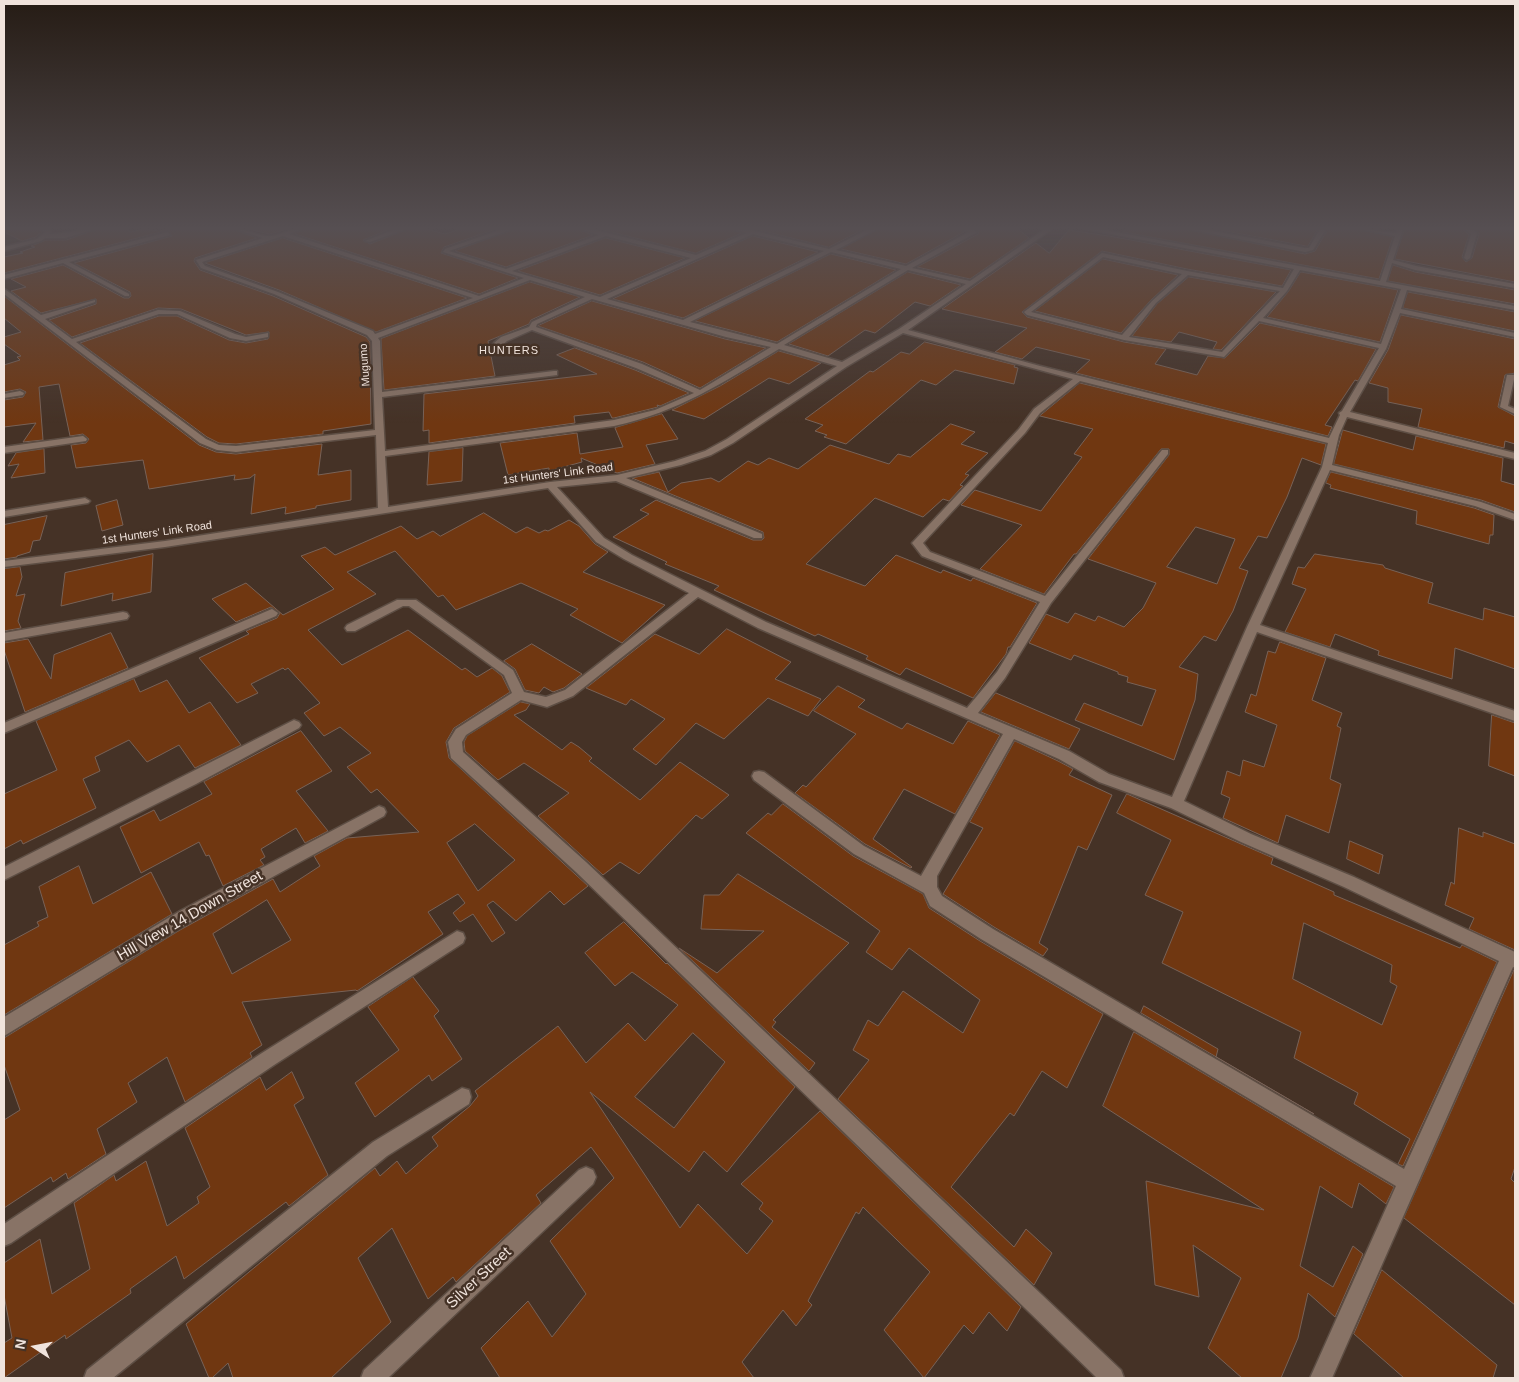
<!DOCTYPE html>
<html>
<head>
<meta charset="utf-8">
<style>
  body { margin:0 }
  #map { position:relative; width:1519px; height:1382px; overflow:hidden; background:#453226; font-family:Arial,sans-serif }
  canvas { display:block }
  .frame { position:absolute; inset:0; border:5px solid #f0e3dc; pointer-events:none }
  .north { position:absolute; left:10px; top:1322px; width:50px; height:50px; -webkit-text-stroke:4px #453226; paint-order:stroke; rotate:281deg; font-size:14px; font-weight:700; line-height:20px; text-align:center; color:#f0e3dc }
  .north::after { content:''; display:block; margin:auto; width:18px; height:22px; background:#f0e3dc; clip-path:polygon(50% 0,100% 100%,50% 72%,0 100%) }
</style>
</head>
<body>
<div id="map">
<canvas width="1519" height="1382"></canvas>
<div class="frame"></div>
<div class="north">N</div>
</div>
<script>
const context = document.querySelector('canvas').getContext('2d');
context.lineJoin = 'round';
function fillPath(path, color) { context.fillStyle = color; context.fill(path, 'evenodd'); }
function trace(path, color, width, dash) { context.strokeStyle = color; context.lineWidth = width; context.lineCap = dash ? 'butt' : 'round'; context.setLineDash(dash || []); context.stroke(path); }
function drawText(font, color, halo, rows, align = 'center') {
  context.font = font + ' Arial,sans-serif'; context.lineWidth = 5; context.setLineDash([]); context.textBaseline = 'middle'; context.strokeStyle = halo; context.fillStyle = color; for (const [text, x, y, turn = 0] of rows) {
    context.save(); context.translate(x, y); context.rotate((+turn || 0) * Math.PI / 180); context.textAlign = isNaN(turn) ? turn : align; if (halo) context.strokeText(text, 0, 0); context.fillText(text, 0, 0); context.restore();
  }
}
const building = new Path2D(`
  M4,229h35l3,3 -6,5 -14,4 -18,-9z
  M97,229h28l6,3 12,-3 17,2 6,-2h67l24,9 -62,20 -1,3 6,9 73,26 93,41 4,5 1,82 -48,7v3l-87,10 -17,-1 -12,-6 -127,-94 79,-27h18l52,24 17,3 22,-4 1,-7 -23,3 -65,-26 -23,-1 -86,29 -23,-17 47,-16v-5l-55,14 -30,-22 15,-4 -15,-8 52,-14 61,33h5l2,-2 -1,-4 -56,-29 98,-27 -4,-6 -164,43v-16l19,-4 -3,-1 15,-5 -4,-1 15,-6h20z
  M248,229h40l-18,5z
  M304,229h86l-27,11 7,4 38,-15h19l18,5 15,-5h36l-52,18 -3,6 77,25 -39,16 -184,-60z
  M515,229h63l15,6 -87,32 -51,-16z
  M600,229h132l10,4 -46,20z
  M756,229h108l-35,18z
  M879,229h80l5,3 -58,32 -65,-15z
  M976,229h42l11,9 -59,41 -53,-12 61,-33 1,-3z
  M1126,229h60l119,25 10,-3 13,-22h30l35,8 -14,42 -256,-47z
  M1215,229h103l-10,17z
  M1405,229h58l6,6 -7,22 4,5 6,-4 7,-24 -3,-5h39v53l-120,-23z
  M1069,230l46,7 176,33 -9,16 -95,-17 -85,-18 -80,61 5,5 97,25 42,7 -11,15 42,11 11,-19 17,2 35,-35 116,26 -18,32 -3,-1 -30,45 7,2 -4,9 -252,-63 14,-13 -54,-13 -14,12 -27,-7 32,-24 -85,-19 94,-66 13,10z
  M753,236l65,16 -135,66 -70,-19z
  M283,238l184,60 -91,34 -97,-42 -74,-27z
  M606,238l79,20 -85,37 -82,-24z
  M831,254l65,16 -119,72 -82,-21z
  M1103,259l75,16 -27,25 -30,33 -86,-22z
  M1393,265l22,7 100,18v14l-127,-23z
  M908,272l53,13 -31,21 -15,-4 -40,31 -10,-3 -37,26 -39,-12z
  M1301,272l97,18 -18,52 -113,-25 21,-25z
  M1189,277l87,15 -55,58 -8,-1 4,-7 -38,-10 -8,10 -39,-6 25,-32z
  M530,282l50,15 -49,23 -2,4 -41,17 7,35 -111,14 -3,-51z
  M1408,292l107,20v19l-112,-23z
  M4,296l195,149 17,7 20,2 86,-10 -4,31 33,-5v30l-35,6v2l-31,6 1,-7 -35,7 4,-40 -5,4 -16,2 1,-5 -86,14 -6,-29 -67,8 -5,-23 15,-2 3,-4 -6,-5 -13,2 -11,-52 -20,3 4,53 -20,2 13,-19 -32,4v-27l19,-3 3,-5 -6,-3 -16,3v-27l16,-5 -3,-3 4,-1 -17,-12v-7l17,-5 -17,-14z
  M592,301l133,38 41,9 -66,40 -57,-26 -105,-36z
  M1401,315l114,24v34l-10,2 -7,32 17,9v28l-10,-3 -1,7 -86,-21 4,-18 -34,-7v-14l-19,-5 19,-33z
  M925,342l90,23 -1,2 4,1 -4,16 -59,-14 -19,15 -15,-5 -75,64 -22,-7 3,-2 -12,-4 8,-6 -18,-6 65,-48 3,1 28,-20 8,2z
  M575,348l60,22 54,23 -29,13 -3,-1 1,2 -44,11h-2l-3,-6 -35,4 1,7 -146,20v-13l-6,1 1,-37 173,-20 -40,-19z
  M779,351l42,12 -32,21 -20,-6 -65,41 -32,-9 48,-24z
  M1080,383l246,61 -5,21 -19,-7 -15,39 -20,41 -9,-2 -19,32 9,3 -15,40 -17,30 -12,-5 -25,31 19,7 -3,26 -21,60 -99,-40 9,-17 58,23 14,-36 -29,-8 1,-5 -10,-3v-2l-44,-17 -3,5 -42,-17 17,-29 22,9 7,-10 20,8 3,-5 26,11 19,-19 13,-25 -68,-24 81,-104v-6h-8l-85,105h-2l-30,40 -64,-25 42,-44 -61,-20 14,-15 66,21 41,-54 -8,-3 19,-25 -53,-13zM1196,527l39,12 -18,45 -50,-17z
  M662,414l16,25 -32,6 9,19 -38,9 -36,-15 1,4 -33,9v-3l-41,7 -8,-32 77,-10 3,21 43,-7 -8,-19z
  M951,424l24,8 -14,12 27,9 -23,21 4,1 -9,10 3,1 -14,15 -6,-2 -20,18 -48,-19 -69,66 59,22 31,-31 45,18 2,-3 28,11 2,-3 64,25 -27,44h-2l-2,7 -33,44 -67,-30 -6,7 -34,-16 2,-3 -50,-22 -3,2 -101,-46 5,-4 -54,-22 2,-2 -54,-25 36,-23 -9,-4 16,-10 97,40h9l2,-2 -1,-6 -131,-54 27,-6 9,20 13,-9 30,-5 8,4 29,-21 10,4 11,-7 29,11 32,-24 59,19 9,-10 12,3z
  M1343,430l70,20 3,-14 87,22 -2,23 14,4v27l-34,-12 -147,-36z
  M463,448l-1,33 -35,4 2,-33z
  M44,449l1,24 -34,5 8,-14 -11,2 8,-13z
  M1331,472l143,36 20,7 -1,20h-3l-1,9 -73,-20 1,-13 -87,-23 1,-3 -5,-2z
  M117,500l6,25 -21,6 -6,-25z
  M484,513l32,20 11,-6 12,6 6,-3 3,1 21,-11 10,6 16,18 13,8 -25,20 82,33 -43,38 -52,-28 8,-6 -57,-26 -65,27 -13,-15 -5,2 -43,-46 -48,21 29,22 -68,36 34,35 66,-35 54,40 3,-2 12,9 15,-9 10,8 8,16 -56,36 -8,14 3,16 139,128 -24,19 -14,-14 -34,30 -23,-20 -6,4 18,28 -13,9 -19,-28 -13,8 -7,-9 12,-10 -7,-9 -30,18 15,22 -86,57 -1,-1 -114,12 20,43 -12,8 2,4 -67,45 -18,-45 -39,26 9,19 -40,27 9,25 -38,25 -2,-6 -13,9 -2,-5 -47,31v-88l16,-10 -16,-45v-27l176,-108 93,-51 7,13 40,-26 -6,-10 33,-18 72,-6 -42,-43 -6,4 -24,-26 24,-14 -31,-26 -16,9 -20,-23 16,-10 -32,-35 -3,2 -2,-2 -32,16 7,9 -21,10 -38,-45 50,-24 -3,-3 31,-13 3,-5 -9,-6 -35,15 -24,-23 34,-16 37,32 51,-26 -33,-33 24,-9 10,8 66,-29 16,13 16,-8 7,5zM475,824l40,36 -37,31 -31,-48zM267,900l24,40 -59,34 -19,-40z
  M47,516l-7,24 -7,1 -3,11 -13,4v1l-13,2v-34z
  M153,554l-2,38 -39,9 1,-8 -52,13 4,-33z
  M1315,554l68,11 2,3 48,15 -5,20 55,17 1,-12 31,9v52l-60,-21 -3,31 -74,-24 1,-4 -44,-17 -5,13 -45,-15 21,-43 -14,-5 6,-17 6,1z
  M20,567l2,10 -6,19 9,-2 -7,27 3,7 -17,3v-62z
  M727,629l64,33 -16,17 46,20 -13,17 -40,-18 -44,41 -28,-16 -40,42 -23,-16 32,-30 -34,-20 -5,6 -40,-17 69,-54 44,20z
  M111,633l17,35 -103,44 -21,-62v-7l24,-4 23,40 3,-24z
  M1280,642l46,16 -14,42 30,13 -5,13 4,2 -11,51 11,5 -12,49 -43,-18 -8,28 -55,-25 7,-20 -9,-4 6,-23 13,5 3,-16 21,7 13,-42 -32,-13 6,-18 5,2 12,-45 7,2z
  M532,644l50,30 -18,14 -11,4 -9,-5 -5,6 -14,-3 -10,-21 -11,-8z
  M134,679l6,13 27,-12 22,33 21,-11 31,43 -46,23 -16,-23 -32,17 -18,-22 -34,17 5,14 -17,8 13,29 -73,36 -2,-4 -17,9v-55l53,-24 -21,-49z
  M838,686l27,14 -7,7 44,22 5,-6 46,21 15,-23 32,14 -45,79 -51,-25 -31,50 39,28 -1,1 -46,-24 -70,-51 8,-8 3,2 50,-53 -42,-23z
  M996,693l84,36 -11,20 -88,-37z
  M521,702l9,2 -4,6 -12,5 48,35 9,-8 8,5 13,11 -3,3 51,39 40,-38 49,33 -27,24 -6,-4 -57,59 -19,-12 -17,13 -65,-59 31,-23 -45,-30 -26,17 -33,-29 -1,-9 3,-6z
  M1492,715l23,8v53l-26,-10z
  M301,731l31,40 -36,20 32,40 -23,12 -9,-15 -35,21 4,8 -5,3 4,5 -41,21 -14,-31 -3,1 -7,-14 -58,31 -21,-46 34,-17 6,11 52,-27 -8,-12z
  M1015,741l43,20 15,8 -4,6 43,20 -25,55 -9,-4 -39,97 9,6 -5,7 -49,-29 -51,-33 40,-66 -13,-6z
  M1127,794l146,64 -2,6 63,28v3l126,53 2,-3 35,17 -94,204 -5,-2 12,-25 -56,-35 4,-11 -64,-35 7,-26 -139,-69 21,-51 -38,-17 26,-55 -54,-27zM1304,923l88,42 -2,17 7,4 -15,39 -89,-46z
  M783,804l70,52 70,38 6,14 51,33 123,73 -36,74 -25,-17 -28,45 -4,-3 -59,74 63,60 12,-18 26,24 -18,32 -196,-186 31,-39 -16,-10 15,-30 10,6 25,-35 60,42 17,-33 -71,-52 -17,22 -26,-18 14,-21 -134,-98 22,-20 3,2z
  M1459,828l24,9v-5l32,12v106l-46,-21 5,-11 -29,-13 6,-23 3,2z
  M1350,841l33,14 -4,19 -32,-15z
  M79,866l14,38 58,-32 21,42 -168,101v-70l35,-19 -2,-4 11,-5 -9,-30z
  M738,874l111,69 -76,77 3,2 -4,5 43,36 -6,8 -130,-123 38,25 47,-42 -63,-2 3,-34h15z
  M624,922l42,42 1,-1 128,124 -68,85 -23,-21 -15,21 -99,-80 90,136 18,-24 49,50 26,-33 -14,-12 4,-6 -22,-19 79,-73 201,196 -14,24 -18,-19 -16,22 -9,-9 -40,53 -40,-48 46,-58 -67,-65 -4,7 -3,-2 -48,89 4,4 -16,21 -13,-16 -41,52 12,16h-254l-19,-30 47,-47 24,36 34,-43 -36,-53 64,-63 -23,-31 -55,48 5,8 -85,79 -3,-5 -25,22 -36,-71 -34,30 33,64 -60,56h-98l-5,-15 -16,15h-3l-23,-54 189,-156 5,8 17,-15 9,13 32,-28 -6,-9 38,-31 8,-10 -3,-5 83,-65 28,37 42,-40 17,18 33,-36 -46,-33 -17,14 -30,-33zM693,1033l32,29 -51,66 -39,-31z
  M1514,970l1,197 -4,12 4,4v122l-111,-87z
  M413,977l26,34 -5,5 28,43 -30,22 -3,-6 -54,42 -20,-34 44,-33 -31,-43z
  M1144,1006l74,43 -2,8 98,57 -173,-101z
  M1134,1032l260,155 -8,17 -27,-21 -7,25 -32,-22 -20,80 33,21 20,-41 10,8 -28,63 -27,-24 -10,45 -17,40h-39l-34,-30 33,-70 -48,-33 6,52 -44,-12 -9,-104 118,29 -161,-104z
  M292,1072l12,26 -10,7 34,70 -39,31 -3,-4 -102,77 -8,-23 -46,33 1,4 -65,46 -1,-4 -61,43v-35l8,-5 -8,-43v-32l36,-24 12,55 38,-25 -16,-66 40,-28 2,6 30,-20 21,65 32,-23 -2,-6 13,-10 -25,-59 75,-51 6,13z
  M1382,1270l115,95 -4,13h-89l-50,-44z`);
fillPath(building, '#703711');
trace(building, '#786257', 1);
const minor = new Path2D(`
  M41,229h7l3,3 -2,2c16,0 30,-5 46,-5l-30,9h-20l-4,3 -37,10v-4l33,-8 8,-7z
  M235,229c12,0 25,8 35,7 11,-1 20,-7 32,-7l-13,5 190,62 45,-18 -81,-26 2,-3 58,-20h10l-64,22 57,18 93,-34 -19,-6h11l105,26 51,-22 -13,-4h12l83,20 40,-20h8l-41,21 70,16 63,-34 -8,-3h10l6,3 -65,36 58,13 75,-52h7l-144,101 132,36 289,72 11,-23 -1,-2 3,-2 37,-63 -120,-27 -35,36 -100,-17 -97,-25 -3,-3 78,-59 85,18 96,17 11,-19 -209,-40h14l281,52 15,-45 -35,-7 36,4 1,-4h6l-10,31 23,6 99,18v4l-100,-18 -23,-7 -6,19 129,24v4l-108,-20 -6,19 114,24v4l-115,-24 -14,36 -36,63 165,41v6l-168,-42 -8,18 -7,30 149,37 34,12v6l-40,-14 -145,-36 -70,155 255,86v10l-258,-89 -73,169 67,33 103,43 161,75v16l-2,-1 -181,411h-22l86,-192 -415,-247 -51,-33 -6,-13 -70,-39 -100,-74 -2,-4 2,-4 5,-1 5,1 100,74 57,30 82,-142 -245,-106 -60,-31 -125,99 -26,11 -26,-7 -55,35 -4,7 1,10 123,110 535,508 3,8h-27l-521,-506 -125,-114 -3,-16 8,-13 56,-36 -8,-18 -95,-69h-6l-48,25h-8l-2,-3 2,-3 50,-25h19l97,70 11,22 22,5 19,-7 124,-97 -65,-34 -28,-17 -48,-54 -383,59 -161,20v-6l161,-20 213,-33 -2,-73 -140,17 -19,-2 -17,-7 -196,-149v-5l2,1 35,25 54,-15v2l-50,17 27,20 86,-29 22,1 55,23 11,3 22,-4v4l-22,4 -16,-3 -53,-24h-18l-83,28 130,97 13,6 17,1 139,-16 -3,-89 -5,-6 -93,-41 -73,-26 -5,-8 67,-22zM753,234l71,17 -141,69 -76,-21zM283,236l190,62 -98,36 -2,-3 -95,-39 -73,-26 -3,-4zM606,236l85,22 -91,39 -88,-26zM831,252l70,17 -124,75 -87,-22zM1103,257l79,17 -30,27 -30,34 -91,-23zM908,270l58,14 -67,45 -57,33 -58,-17zM1300,270l101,19 -20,55 -118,-26 24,-27zM1188,275l92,16 -58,61 -93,-15 27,-34zM530,280l55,17 -53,25 -3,5 -28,10 -7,6v4h6l7,-6 25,-11 104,38 58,25 -39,17 -41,10 -229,31 -3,-54 175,-22v-4h-3l-172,21 -2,-51 -2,-3zM592,299l134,38 45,10 -71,43 -58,-26 -106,-37 1,-3zM903,333l170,46 -39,30 -15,20 -107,114 10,13 118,46 -43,70 -30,36 -201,-86 -134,-67 -28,-17 -47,-51 59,-6 138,57h8v-4l-136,-56 55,-13 30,-10 22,-12 113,-76zM779,349l58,17 -110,73 -22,12 -30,10 -58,14 -67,7 -162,25 -3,-51 229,-30c65,-14 109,-44 165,-77zM1080,381l248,62 -6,24 -75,160 -75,170 -63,-23 -40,-23 -91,-38 27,-35 46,-75 117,-149v-4h-6l-117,146 -115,-44 -7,-9 102,-110 15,-20zM1014,739l45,20 40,23 72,26 70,34 103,45 155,74 -95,208 -411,-240 -51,-33 -5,-9v-11z
  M396,229h10l-36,13 -5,-1z
  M1188,229h14l103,19h4l11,-19h6l-13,21 -8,2z
  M1465,229h7l5,4 -7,25 -3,2 -3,-2 7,-24z
  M168,232l2,3 -101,27 60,32v2h-4l-62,-33 -59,16v-4z
  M1507,375h8l-7,31 7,3v5l-15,-7z
  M20,391l4,2 -1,2 -19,3v-4z
  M83,436l4,3 -1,2 -82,12v-6z
  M85,498l5,3 -2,2 -84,14v-6z
  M272,609l6,4 -2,3 -272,117v-10z
  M123,612l4,1 2,3 -2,3 -123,22v-8z
  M294,720l5,2 2,3 -2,3 -103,56 -192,96v-13z
  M379,806l5,2 2,4 -2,4 -192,105 -188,115v-19l176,-106z
  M457,931l6,2 2,5 -2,5 -189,122 -263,178 -7,3v-22l258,-171z
  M462,1088l7,2 2,7 -2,7 -82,52 -274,222h-29l3,-8 286,-228z
  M586,1167l7,3 3,7 -3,7 -205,194h-27l3,-8 215,-200z`);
trace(minor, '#5d4e44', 3);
fillPath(minor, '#887366');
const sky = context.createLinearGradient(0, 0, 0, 423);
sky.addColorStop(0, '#261c15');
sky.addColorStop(0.54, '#564f52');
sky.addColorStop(1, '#564f5200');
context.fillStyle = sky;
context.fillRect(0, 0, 1519, 423);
context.letterSpacing = '1px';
drawText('11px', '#f0e3dc', '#453226', [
  ["HUNTERS",509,351]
]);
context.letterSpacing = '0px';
drawText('11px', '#f0e3dc', '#453226', [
  ["Mugumo",365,365,-94],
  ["1st Hunters' Link Road",558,474,-7],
  ["1st Hunters' Link Road",157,533,-8]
]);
drawText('15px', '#f0e3dc', '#453226', [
  ["Hill View 14 Down Street",190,916,-30],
  ["Silver Street",479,1278,-43]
]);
</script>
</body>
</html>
